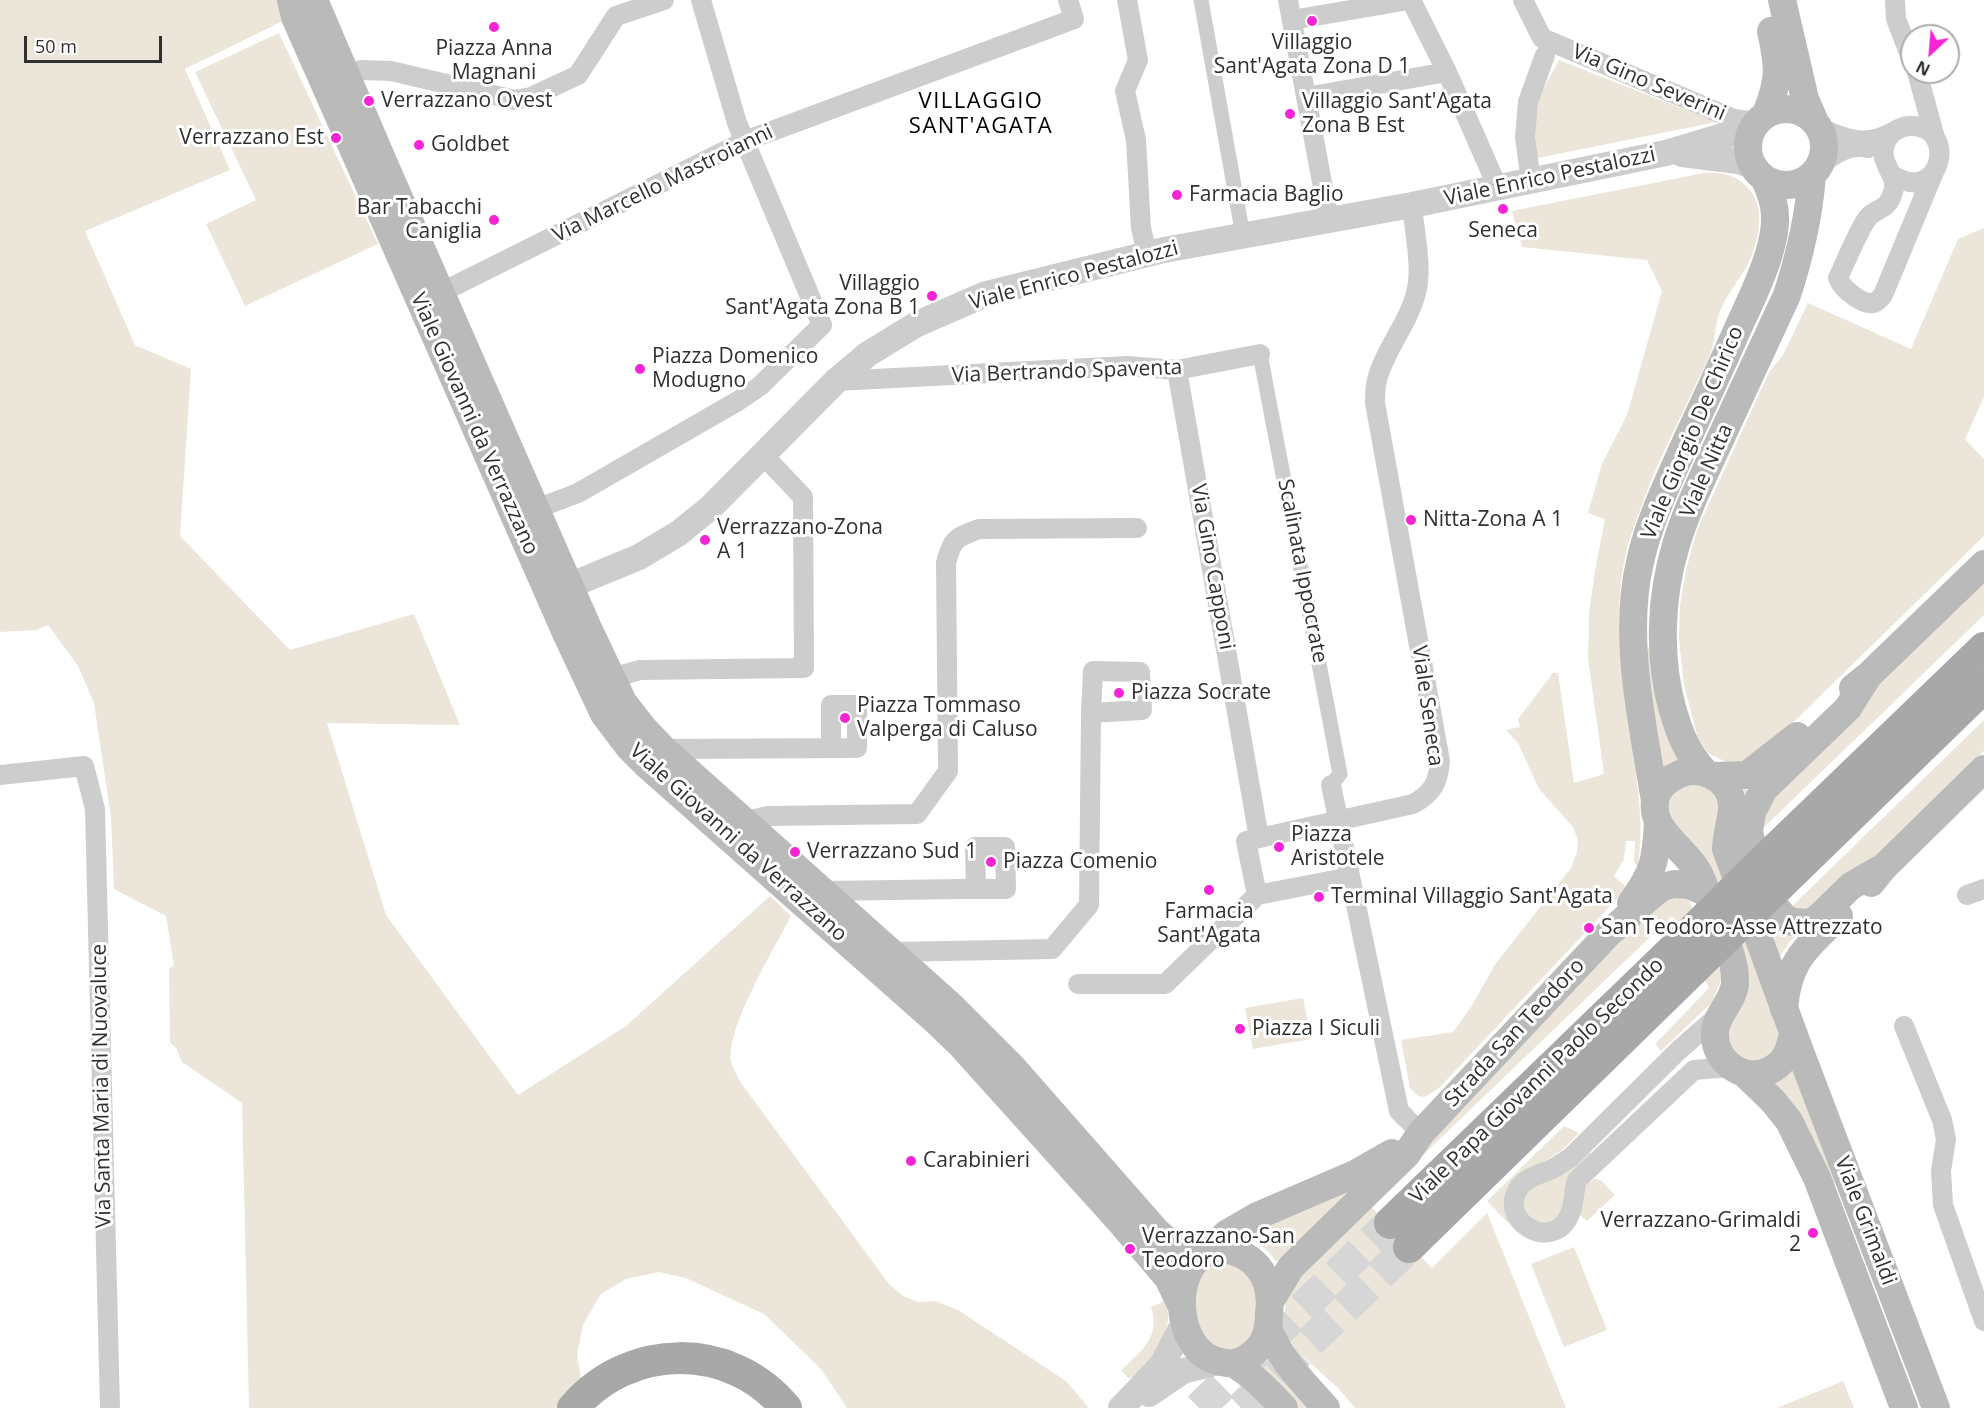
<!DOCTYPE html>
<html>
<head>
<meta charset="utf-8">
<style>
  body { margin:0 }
  #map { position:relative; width:1984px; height:1408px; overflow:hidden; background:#fff; font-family:"Open Sans",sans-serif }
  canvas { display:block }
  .north { position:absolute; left:1900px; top:24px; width:60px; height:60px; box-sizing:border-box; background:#fff; border:2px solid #acacac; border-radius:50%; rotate:206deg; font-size:16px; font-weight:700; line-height:24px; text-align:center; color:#303030 }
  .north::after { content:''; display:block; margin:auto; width:21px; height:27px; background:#f624d5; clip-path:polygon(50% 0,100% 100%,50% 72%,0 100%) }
  .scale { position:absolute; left:24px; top:36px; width:138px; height:27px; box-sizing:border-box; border:3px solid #303030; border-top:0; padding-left:8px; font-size:18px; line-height:21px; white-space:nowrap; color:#303030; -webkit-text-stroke:4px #fff; paint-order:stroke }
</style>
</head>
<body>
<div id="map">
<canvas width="1984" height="1408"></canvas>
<div class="north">N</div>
<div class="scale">50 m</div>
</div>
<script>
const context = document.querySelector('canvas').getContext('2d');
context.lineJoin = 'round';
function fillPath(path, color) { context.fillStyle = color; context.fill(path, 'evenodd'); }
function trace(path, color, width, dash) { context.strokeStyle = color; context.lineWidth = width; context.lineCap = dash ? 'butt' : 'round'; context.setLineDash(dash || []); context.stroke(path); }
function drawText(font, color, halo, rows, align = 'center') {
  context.font = font + ' "Open Sans",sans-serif'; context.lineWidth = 6; context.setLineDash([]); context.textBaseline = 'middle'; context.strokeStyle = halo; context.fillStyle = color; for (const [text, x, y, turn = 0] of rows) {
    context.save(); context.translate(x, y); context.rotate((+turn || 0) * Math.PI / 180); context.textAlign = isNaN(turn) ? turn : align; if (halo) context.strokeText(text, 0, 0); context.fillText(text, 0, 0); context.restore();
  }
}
fillPath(new Path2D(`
  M0,0h277l6,21 -98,48 45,101 -145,61 50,114 56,24 -11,167 110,114 124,-36 46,111 -133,-2 59,192 132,180 108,-69 144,-130 21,20c-16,31 -66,114 -60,146 2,7 7,15 10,21l148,201 14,12 15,6 17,-1 23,9 108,71 23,27h-242l-26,-39 -57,-55 -78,-36 -27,-6 -33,7 -25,15 -18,31 -6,30 9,53h-337l-7,-305 -60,-41 -6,-14 -6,-6 -1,-74 5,-2 -8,-50 -52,-27 -3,-72 -17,-114 -16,-37 -30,-41 -12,5 -36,2z
  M279,33l99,211 -133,62 -39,-82 50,-24 -61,-128z
  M1559,60l157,62 -183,37v-39l7,-25z
  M1704,173c19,-1 32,2 45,16 18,20 9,55 -2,77 -10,17 -23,32 -29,51 -3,10 -3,21 -6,32 -4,12 -11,25 -17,37 -17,38 -38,76 -52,116 -7,18 -14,37 -18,56 -12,56 -4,116 4,172 7,46 16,89 9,135l-4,-2 1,-22h-9l-2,18 -10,17 13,12 -187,199 -15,10 -7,-1 -8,-8 -9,-48 52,-8 18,-25 25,-44 75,-95 6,-16 1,-12 -5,-13 -34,-38 -21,-46 -12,-13 14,-3 -2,-8 35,-46h5l16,110 30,-9 -16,-116 1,-45 6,-42 10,-52 -17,-6 14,-49 25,-49 35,-124 -15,-31 -125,-13 -10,-36z
  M1984,228v169l-19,42 19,20v77l-217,212 -14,11 -23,5 -22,-11 -10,-14 -14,-54 -5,-46 1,-34 6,-35 11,-40 72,-158 14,-17 25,-52 103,46 47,-110z
  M1984,582v33l-228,220 15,-47z
  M1652,646l32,113 -22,11 -16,-116 2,-6z
  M1984,720v31l-166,161h-32z
  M1695,781l23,15 62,231 -7,27 -16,9 -21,-8 -10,-19 15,-33 -75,-202 4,-7z
  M1742,789l10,2 -8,41 62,97 -16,12 -10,15 -43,-112z
  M1673,897l11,2 5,2 32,71v8l-9,22 -51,49 -6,-7 54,-56 -37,-72 -302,290 62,62 55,-55 79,195h-211l-17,-20 -43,-39 -12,-24 3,-26 13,-30 164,-160 195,-208z
  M1303,998l8,41 -58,10 -8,-41z
  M1791,1067l46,114 -3,3 -60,-96 -1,-8z
  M1564,1126l15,7 -17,17 -20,13 -34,60 -21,-22z
  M1587,1150l5,5 -32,61 -13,8 -15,-3 -9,-12 -1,-5 5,-14z
  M1594,1179l7,1 14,15 -28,26 -8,-7 4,-27z
  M1354,1188l-78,74c-8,-13 -20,-22 -35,-26z
  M1574,1247l33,83 -43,17 -33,-83z
  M1230,1261l25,21 1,46 -13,18 -15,6 -18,-6 -13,-16 -2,-40 8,-17 7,-8z
  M1165,1301c9,21 -3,47 -17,63 -5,6 -13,11 -19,15l-8,-9c20,-18 40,-33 30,-63z
  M1267,1353l45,55h-15l-42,-42z
  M1843,1381l11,27h-77z`), '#ece6da');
trace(new Path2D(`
  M1199,1408l191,-185
  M1241,1408l168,-161`), '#d6d6d6', 32, [32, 16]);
trace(new Path2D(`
  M1201,0l42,236
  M1260,354l80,420 -9,11`), '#cdcdcd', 15);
trace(new Path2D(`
  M1127,0l11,60 -13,31 11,49 5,88 6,26
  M1288,0l41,220
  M1411,0l36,72 51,116
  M1523,0l19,38 192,81 22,3
  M1895,0l1,19 16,41
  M1292,20l117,-20
  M1917,72l18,66
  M347,76l14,-6 30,1 124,29 16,-3 47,-22 38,-59 48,-16
  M1306,97l141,-25
  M1818,127c27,12 47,21 75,5
  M1819,166c14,-11 31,-23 49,-18
  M1892,175c51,32 67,-52 17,-49 -11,1 -21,8 -24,18 -7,21 14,30 8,48 -5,20 -20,16 -27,28 -11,18 -19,39 -28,58 4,11 27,30 38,24 3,-2 5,-5 7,-7l51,-123
  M1531,182l-6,-45 3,-35 17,-47
  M430,298l315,-157 329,-122 -6,-19
  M1177,370l82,468
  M836,381l291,-15 50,4 83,-16
  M536,509l42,-16 160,-92 22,-15 62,-61 -85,-202 -36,-123
  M611,678l29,-8 164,-2 -1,-171 -40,-42
  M663,749l194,-1v-43h-26v43
  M0,775l84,-9 11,43 15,599
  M1331,785l68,326 22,22
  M744,821l24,-5 149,-2 31,-43 -2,-208c7,-25 9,-25 33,-34l158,-1
  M1350,877l-93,18 -11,-54 167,-37c20,-11 25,-21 27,-43l-65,-358c0,-7 0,-15 2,-23 8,-32 34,-59 40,-92 5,-22 -3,-60 -5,-83
  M824,891l139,-2h43l-1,-42h-30l1,42
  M1967,895l17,-6
  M892,952l160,-3 37,-44 2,-192 51,-3 -2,-38 -47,-1 -2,42
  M1078,984h87l92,-89
  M1720,1014l-41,36 -109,108c-7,4 -13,9 -20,12 -9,4 -22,7 -29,15 -27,34 30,69 48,31 6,-11 4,-24 8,-36l117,-110 37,-3
  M1904,1026l38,94 4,19 -5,32 2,34 41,116`), '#cdcdcd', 20);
trace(new Path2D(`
  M1682,154l56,7 15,5
  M552,593l87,-36 40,-24 32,-26 125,-126 32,-27 49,-30 69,-30 178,-44 248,-45 254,-52 87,-26
  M1149,1394l34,-23 36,-9
  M1121,1408l41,-43 22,-42`), '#cdcdcd', 26);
trace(new Path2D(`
  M291,0l4,17 31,70 241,548 37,79 25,33 18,18 288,255 27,26 156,173 50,59 13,27
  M314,0l71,166 202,460 36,76 21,27 19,20 287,256 63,63 144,164c14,12 24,22 43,25
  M1782,0l23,99 10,23
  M1748 147a38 38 0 1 1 76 0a38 38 0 1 1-76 0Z
  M1766,114c14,-35 13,-46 5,-83
  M1868,676l-20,32 -84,81 -12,23 -3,19 9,41 7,18 11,18 8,9 8,5 18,1 8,-5 33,-32 33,-19
  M1853,688l15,-12 116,-112
  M1704,771c-17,-18 -24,-37 -31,-60 -15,-52 -13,-114 3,-166 12,-40 31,-76 48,-114 21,-45 42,-91 63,-136 13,-40 22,-78 25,-120
  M1714,776l33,-1 50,-39
  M1655,801c-12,-76 -33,-163 -15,-239 9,-41 28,-80 45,-118 18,-39 36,-77 53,-116 14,-30 38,-78 37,-111 0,-14 -5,-27 -11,-39
  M1871,883l13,-16 100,-98
  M1631,903c23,-31 25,-43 27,-81
  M1784,1009c4,-49 22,-61 55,-93
  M1793,1033c-3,14 -6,27 -19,35 -26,17 -61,-4 -59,-36 1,-18 19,-31 20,-49 1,-24 -12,-47 -20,-69 -6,-14 -10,-29 -17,-42 -14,-25 -51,-43 -42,-76 4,-10 9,-14 18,-19 22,-14 55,-1 58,27 1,11 -6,31 -6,45l75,205 135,354
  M1745,1074l28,27 16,20 28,57 87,230
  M1225,1249c33,7 48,30 44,64 0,9 -1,18 -5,27 -5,9 -14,17 -23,21 -9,4 -19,2 -27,-1 -40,-14 -43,-91 -7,-107 5,-3 12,-3 18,-4z
  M1209,1252l17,-18 31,-18 100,-43 35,-20
  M1271,1300l20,-33 115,-112 15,-22 188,-200 38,-34 15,-12 12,-3 14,1 18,7
  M1268,1327c11,32 36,56 58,81
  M1234,1364c20,12 34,27 50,44`), '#bababa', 28);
trace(new Path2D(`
  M1766,858l218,-210
  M1780,885l204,-198
  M1390,1223l295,-285
  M1409,1247l288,-281
  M573,1408c56,-66 158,-67 213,0`), '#a8a8a8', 32);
trace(new Path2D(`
  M1685,938l81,-80
  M1697,966l83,-81`), '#a8a8a8', 32);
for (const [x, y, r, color] of [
  [1312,21,6,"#f624d5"],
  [494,27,6,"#f624d5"],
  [369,101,6,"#f624d5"],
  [1290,114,6,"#f624d5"],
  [336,138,6,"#f624d5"],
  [419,145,6,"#f624d5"],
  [1177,195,6,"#f624d5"],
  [1503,209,6,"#f624d5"],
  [494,220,6,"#f624d5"],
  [932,296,6,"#f624d5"],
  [640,369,6,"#f624d5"],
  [1411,520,6,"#f624d5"],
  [705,540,6,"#f624d5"],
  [1119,693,6,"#f624d5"],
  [845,718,6,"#f624d5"],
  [1279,847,6,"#f624d5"],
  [795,852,6,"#f624d5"],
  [991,862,6,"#f624d5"],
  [1209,890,6,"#f624d5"],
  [1319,897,6,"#f624d5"],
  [1589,928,6,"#f624d5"],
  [1240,1029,6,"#f624d5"],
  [911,1161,6,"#f624d5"],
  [1813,1233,6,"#f624d5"],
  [1130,1249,6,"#f624d5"]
]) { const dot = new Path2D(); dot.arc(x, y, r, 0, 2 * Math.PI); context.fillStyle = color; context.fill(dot); trace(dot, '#fff', 2); }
drawText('21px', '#303030', '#fff', [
  ["Villaggio",1312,43,"center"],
  ["Sant'Agata Zona D 1",1312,67,"center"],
  ["Piazza Anna",494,49,"center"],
  ["Magnani",494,73,"center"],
  ["Verrazzano Ovest",381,101],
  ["Villaggio Sant'Agata",1302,102],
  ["Zona B Est",1302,126],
  ["Verrazzano Est",324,138,"right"],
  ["Goldbet",431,145],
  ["Farmacia Baglio",1189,195],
  ["Bar Tabacchi",482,208,"right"],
  ["Caniglia",482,232,"right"],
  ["Seneca",1503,231,"center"],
  ["Villaggio",920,284,"right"],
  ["Sant'Agata Zona B 1",920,308,"right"],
  ["Piazza Domenico",652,357],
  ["Modugno",652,381],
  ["Nitta-Zona A 1",1423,520],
  ["Verrazzano-Zona",717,528],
  ["A 1",717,552],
  ["Piazza Socrate",1131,693],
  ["Piazza Tommaso",857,706],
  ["Valperga di Caluso",857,730],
  ["Piazza",1291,835],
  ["Aristotele",1291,859],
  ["Verrazzano Sud 1",807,852],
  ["Piazza Comenio",1003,862],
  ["Terminal Villaggio Sant'Agata",1331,897],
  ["Farmacia",1209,912,"center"],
  ["Sant'Agata",1209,936,"center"],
  ["San Teodoro-Asse Attrezzato",1601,928],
  ["Piazza I Siculi",1252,1029],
  ["Carabinieri",923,1161],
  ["Verrazzano-Grimaldi",1801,1221,"right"],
  ["2",1801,1245,"right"],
  ["Verrazzano-San",1142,1237],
  ["Teodoro",1142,1261]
], 'left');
drawText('21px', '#303030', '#fff', [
  ["Via Gino Severini",1649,83,23],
  ["Viale Enrico Pestalozzi",1550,177,-12],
  ["Via Marcello Mastroianni",663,184,-26],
  ["Viale Enrico Pestalozzi",1074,276,-15],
  ["Via Bertrando Spaventa",1067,372,-2],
  ["Viale Giovanni da Verrazzano",474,424,66],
  ["Viale Giorgio De Chirico",1693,433,-67],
  ["Viale Nitta",1707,471,-66],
  ["Via Gino Capponi",1212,567,80],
  ["Scalinata Ippocrate",1302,571,79],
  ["Viale Seneca",1427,706,82],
  ["Viale Giovanni da Verrazzano",738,843,42],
  ["Strada San Teodoro",1515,1033,-47],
  ["Viale Papa Giovanni Paolo Secondo",1537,1081,-44],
  ["Via Santa Maria di Nuovaluce",102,1086,-91],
  ["Viale Grimaldi",1865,1221,69]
]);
context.letterSpacing = '1.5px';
drawText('22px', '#000', '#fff', [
  ["VILLAGGIO",981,102],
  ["SANT'AGATA",981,127]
]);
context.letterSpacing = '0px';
</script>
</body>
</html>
